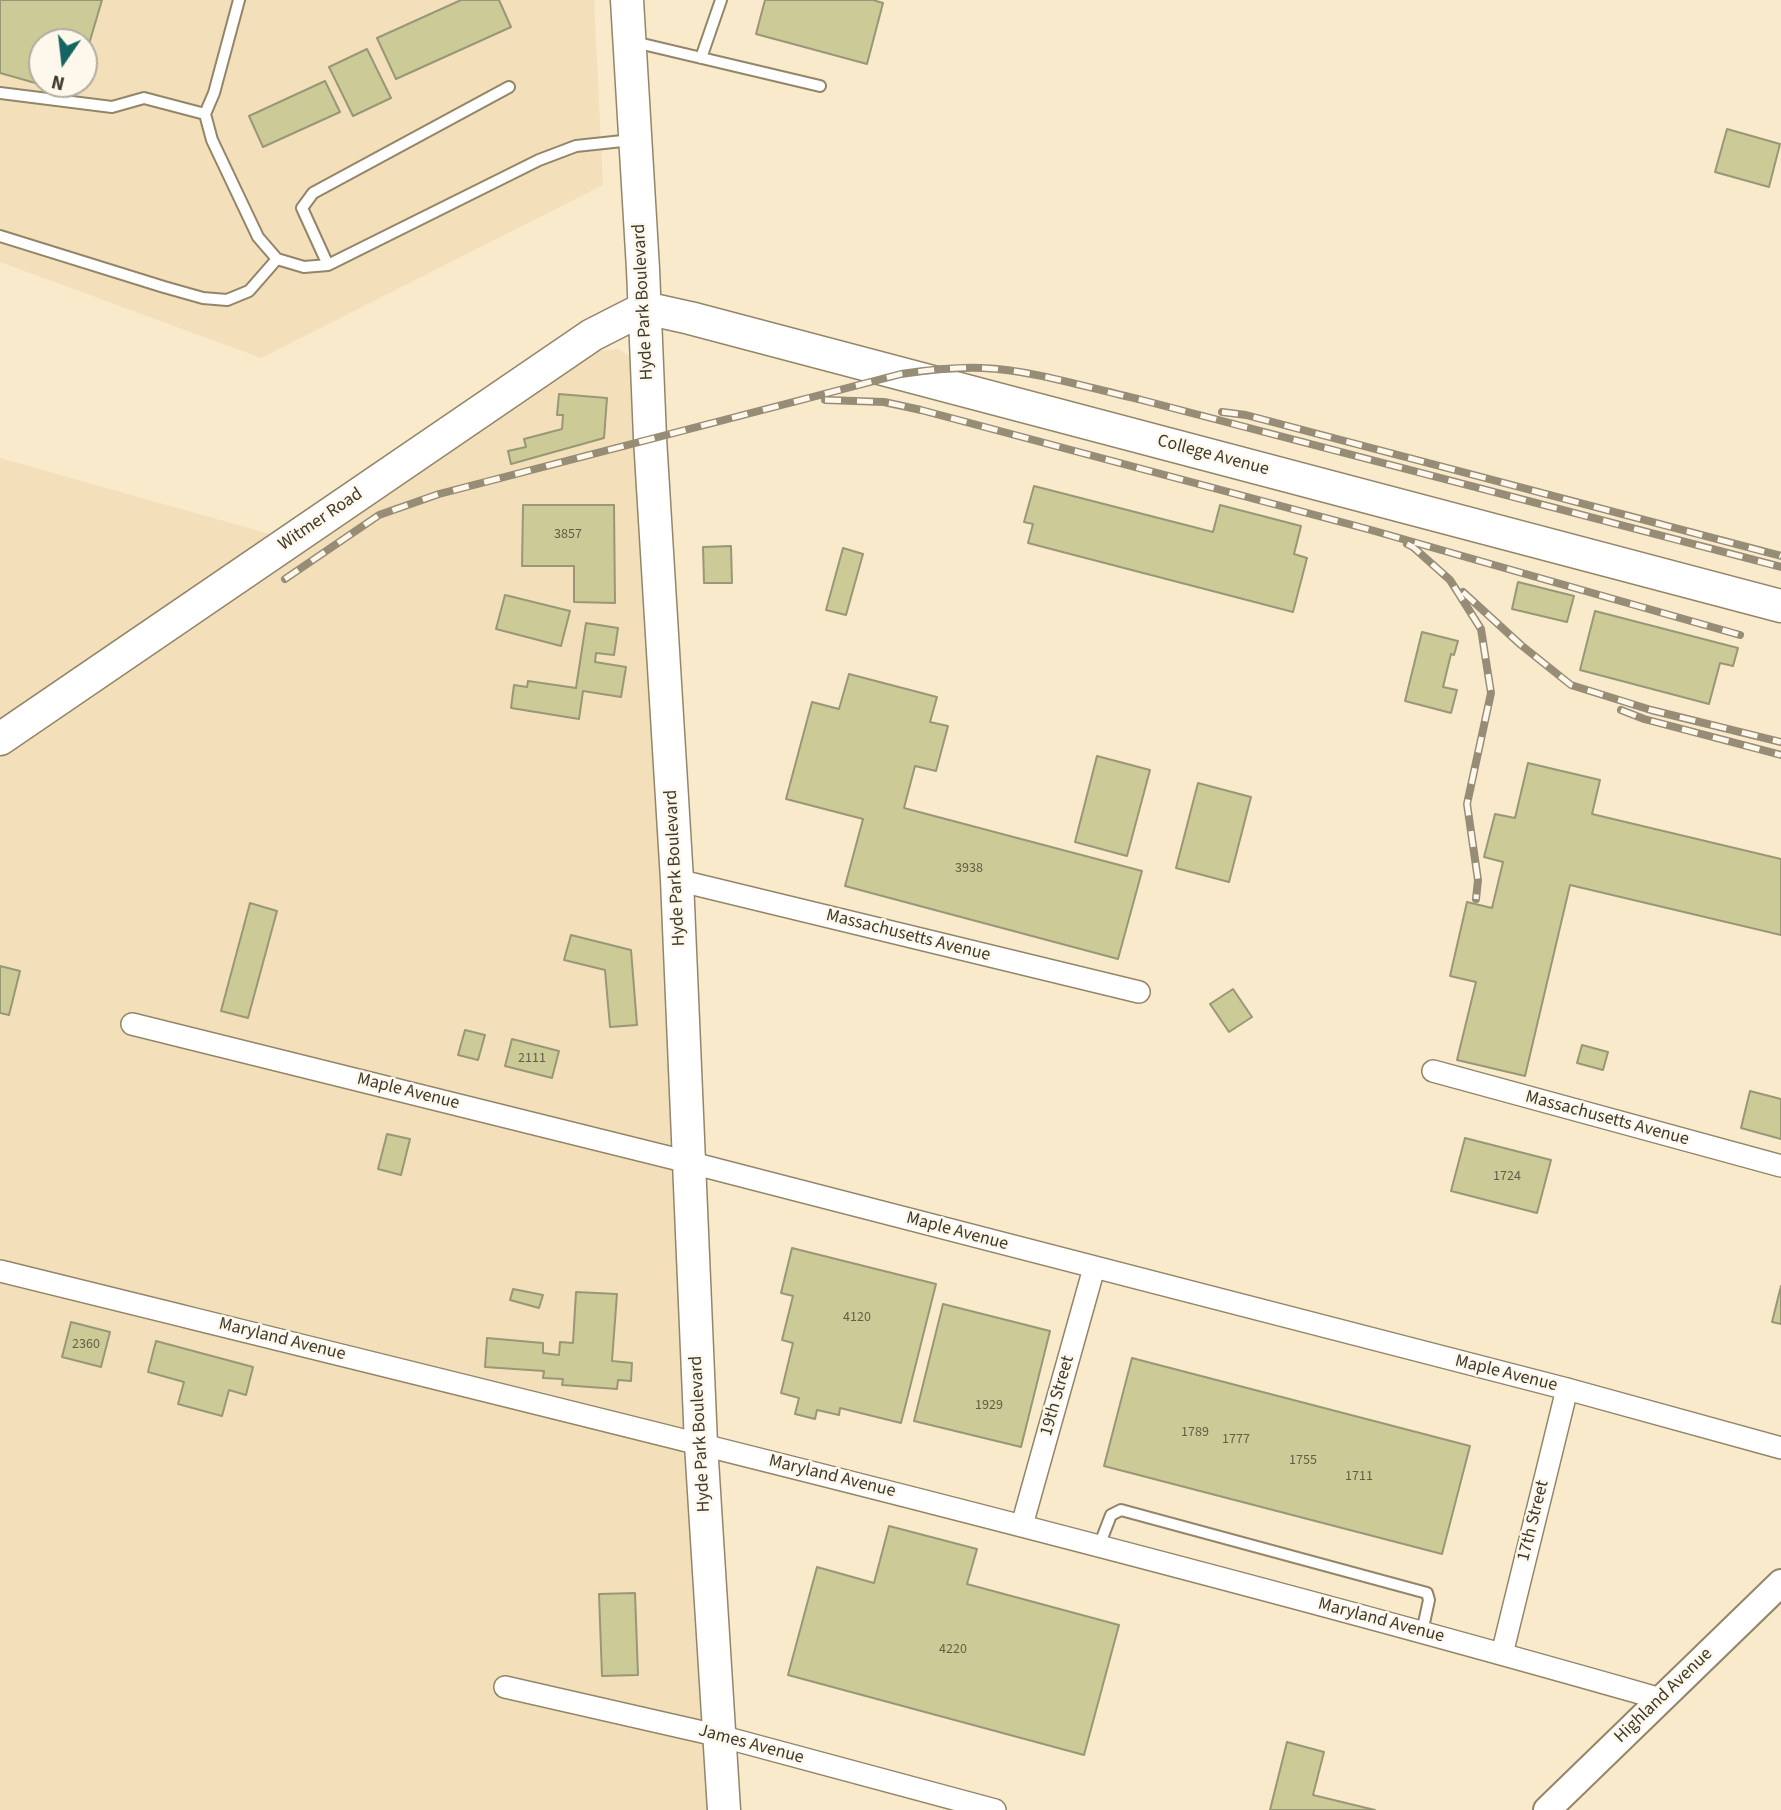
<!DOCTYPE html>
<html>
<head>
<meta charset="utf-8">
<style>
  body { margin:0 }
  #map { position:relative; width:1781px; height:1810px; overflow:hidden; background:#f9eacb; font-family:"Source Sans 3",sans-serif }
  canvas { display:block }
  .north { position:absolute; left:28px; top:28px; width:70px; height:70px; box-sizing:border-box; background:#fef8ec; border:2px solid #b2aca0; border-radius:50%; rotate:194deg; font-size:19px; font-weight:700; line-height:28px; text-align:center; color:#403a2d }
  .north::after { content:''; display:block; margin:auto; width:24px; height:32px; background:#166461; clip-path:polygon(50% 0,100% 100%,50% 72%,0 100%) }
</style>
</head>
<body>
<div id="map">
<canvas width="1781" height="1810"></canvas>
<div class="north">N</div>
</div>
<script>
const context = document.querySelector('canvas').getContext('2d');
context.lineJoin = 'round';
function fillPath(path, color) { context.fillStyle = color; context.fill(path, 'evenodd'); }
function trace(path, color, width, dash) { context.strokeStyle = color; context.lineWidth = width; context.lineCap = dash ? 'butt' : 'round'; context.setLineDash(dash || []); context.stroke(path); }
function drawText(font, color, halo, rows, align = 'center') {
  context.font = font + ' "Source Sans 3",sans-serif'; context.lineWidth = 5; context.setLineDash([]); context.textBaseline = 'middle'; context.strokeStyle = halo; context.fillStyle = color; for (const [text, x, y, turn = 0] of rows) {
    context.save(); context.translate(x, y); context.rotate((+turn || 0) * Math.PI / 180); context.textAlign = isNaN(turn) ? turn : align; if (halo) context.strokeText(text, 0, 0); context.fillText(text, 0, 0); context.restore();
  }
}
fillPath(new Path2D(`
  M0,0h594l9,185 -342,173 -261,-96zM42,42h42v42h-42z
  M618,349l13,8 80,1453h-711v-1352l309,87 290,-194z`), '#f3e0ba');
const building = new Path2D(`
  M0,0h102l-18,61v-19h-42v42h35l-3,10 -74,-21z
  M461,0h38l12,27 -115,52 -19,-41z
  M765,0h108l10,3 -16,61 -111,-30z
  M367,49l24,49 -38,18 -24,-49z
  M325,81l15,31 -77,35 -14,-31z
  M1727,129l53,15 -11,43 -54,-15z
  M559,394l48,4 -3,40 -93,26 -3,-13 18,-4 -2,-8 38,-10 1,-14h-6z
  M1034,486l179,46 7,-27 81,21 -7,28 13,4 -14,54 -265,-69 5,-19 -9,-2z
  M523,505h91l1,98 -41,-1v-36h-52z
  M731,546l1,37h-28l-1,-36z
  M843,548l20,6 -17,61 -20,-5z
  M1518,582l56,14 -7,26 -55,-13z
  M505,595l65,16 -9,35 -65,-17z
  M1595,611l143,37 -5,18 -13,-3 -11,41 -129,-34z
  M586,623l32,5 -4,27 -18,-2 -1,9 31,5 -5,30 -38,-6 -4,28 -68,-11 3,-23 13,2 1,-6 48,7z
  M1422,632l36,9 -4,14 -3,-1 -8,33 14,3 -6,23 -46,-12z
  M849,674l88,23 -7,25 18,4 -12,45 -21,-5 -11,42 238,63 -24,88 -273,-73 18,-67 -77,-20 26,-97 27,7z
  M1097,756l53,14 -23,86 -52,-14z
  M1528,763l72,17 -8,34 189,45v76l-211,-50 -45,191 -68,-16 19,-78 -26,-6 17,-74 25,6 11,-46 -19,-5 11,-43 20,4z
  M1198,783l53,14 -22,85 -53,-14z
  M250,903l27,8 -29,107 -27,-7z
  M571,935l60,15 6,75 -27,2 -5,-57 -41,-10z
  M0,966l20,5 -11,44 -9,-2z
  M1233,989l19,28 -23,15 -19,-28z
  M465,1030l20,5 -7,25 -20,-5z
  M512,1039l47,12 -7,27 -47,-12z
  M1582,1045l26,7 -5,18 -26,-7z
  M1750,1091l31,8v40l-40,-11z
  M387,1134l23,5 -9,36 -23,-6z
  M1465,1138l86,22 -14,53 -86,-22z
  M792,1248l144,36 -35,139 -61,-15 -1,7 -22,-5 -2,9 -20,-5 4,-16 -18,-5 12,-50 -11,-3 11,-44 -12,-3z
  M1781,1286v38l-9,-2z
  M513,1289l30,6 -4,13 -29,-8z
  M576,1292l41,2 -5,67 20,2 -1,18 -13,-1 -1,9 -55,-4 1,-6 -20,-1 1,-7 -59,-4 2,-29 56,5v10l16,2 1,-13 13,1z
  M943,1304l107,27 -29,116 -107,-26z
  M71,1322l39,10 -9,35 -39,-10z
  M156,1341l97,26 -7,28 -17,-5 -7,26 -44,-12 6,-22 -36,-10z
  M1132,1358l338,88 -28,108 -338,-88z
  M889,1526l88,23 -10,35 152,41 -35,130 -296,-80 29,-108 57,16z
  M635,1593l3,82 -36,1 -3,-82z
  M1287,1742l37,10 -11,43 62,15h-105z`);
fillPath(building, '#ccca96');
trace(building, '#989777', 2);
const service = new Path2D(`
  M239,0l-25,93 -9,21 7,26 46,97 19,22 27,8 24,-2 211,-105 37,-14 56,-6
  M634,42l186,44
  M701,58l20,-58
  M0,93l112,14 32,-9 61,16
  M0,236l164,51 39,11 24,2 22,-9 28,-32
  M328,265l-26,-57 11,-15 196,-106
  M1099,1546l12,-31 10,-5 306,83 2,7 -7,32`);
const minor = new Path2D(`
  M677,880l462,112
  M132,1024l556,138 879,227 214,59
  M1433,1071l348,95
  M0,1271c555,137 1111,271 1661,428
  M1022,1525l72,-257
  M1502,1654l65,-265
  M505,1687l215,49 275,74`);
const tertiary = new Path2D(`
  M1547,1810l234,-227`);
const secondary = new Path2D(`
  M627,0l16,269 7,169 27,442 24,564 23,366
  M0,739l592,-404 53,-27 45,10 1091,288`);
trace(service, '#938568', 14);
trace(minor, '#938568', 24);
trace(tertiary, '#938568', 30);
trace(secondary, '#938568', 35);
trace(service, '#fff', 10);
trace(minor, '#fff', 21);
trace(tertiary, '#fff', 26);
trace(secondary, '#fff', 32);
const rail = new Path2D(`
  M825,400l59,2 37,8 450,120 369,105
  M1222,412l24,3 535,141
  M1407,544l6,3 37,33 31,49 10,64 -24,111 11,76 -2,19
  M285,579l94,-64 60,-21 462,-120c27,-4 54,-7 81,-6 51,2 106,20 156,31l643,168
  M1463,592l58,53 50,40 80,25 130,32
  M1621,710l23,9 137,36`);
trace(rail, '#978d77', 8);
trace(rail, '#fef8ec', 5, [16]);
drawText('14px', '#635e47', null, [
  ["3857",568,535],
  ["3938",969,869],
  ["2111",532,1059],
  ["1724",1507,1177],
  ["4120",857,1318],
  ["2360",86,1345],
  ["1929",989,1406],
  ["1789",1195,1433],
  ["1777",1236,1440],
  ["1755",1303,1461],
  ["1711",1359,1477],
  ["4220",953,1650]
]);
drawText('18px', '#403a2d', '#fef8ec', [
  ["Hyde Park Boulevard",644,302,-93],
  ["College Avenue",1213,456,15],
  ["Witmer Road",321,520,-34],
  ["Hyde Park Boulevard",676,868,-93],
  ["Massachusetts Avenue",908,936,14],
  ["Maple Avenue",408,1092,14],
  ["Massachusetts Avenue",1607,1119,15],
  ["Maple Avenue",957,1232,15],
  ["Maryland Avenue",282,1340,14],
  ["Maple Avenue",1506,1374,14],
  ["19th Street",1058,1396,-74],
  ["Hyde Park Boulevard",701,1434,-93],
  ["Maryland Avenue",832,1477,14],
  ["17th Street",1534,1521,-76],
  ["Maryland Avenue",1381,1621,15],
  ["Highland Avenue",1664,1696,-44],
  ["James Avenue",751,1745,15]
]);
</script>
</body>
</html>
